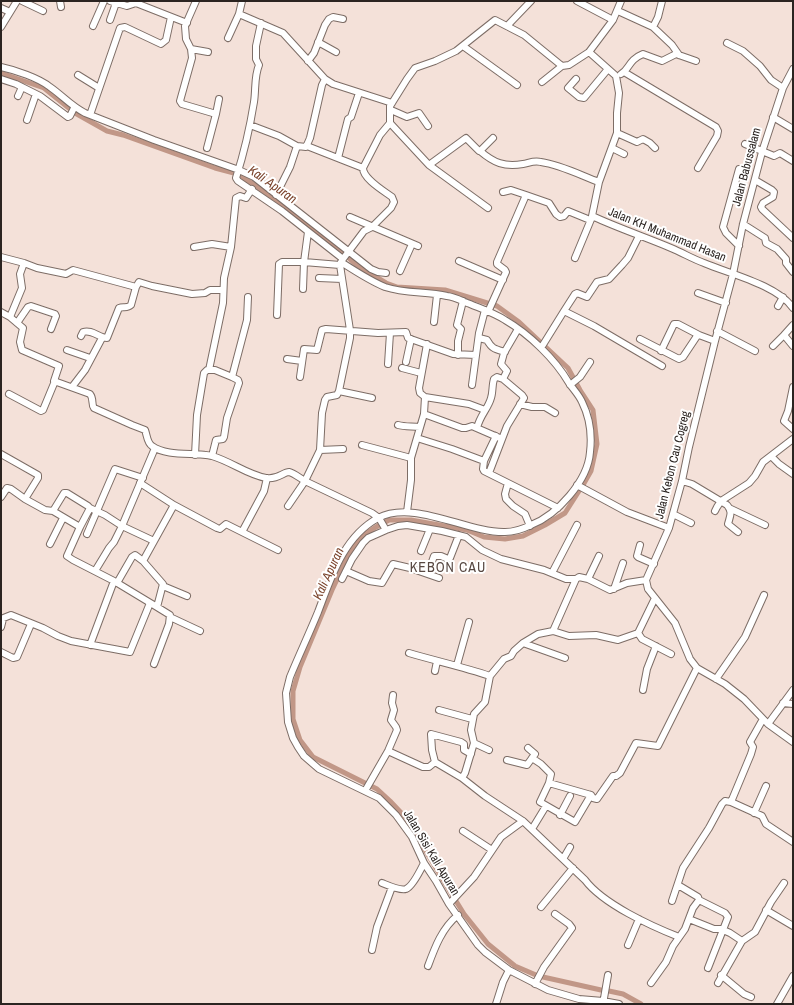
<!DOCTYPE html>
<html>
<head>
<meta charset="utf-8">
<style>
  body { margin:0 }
  #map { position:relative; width:794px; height:1005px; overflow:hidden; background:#f4e1d9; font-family:"Archivo Narrow",sans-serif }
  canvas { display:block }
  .frame { position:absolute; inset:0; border:2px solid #2b2421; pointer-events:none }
</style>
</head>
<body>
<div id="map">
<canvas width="794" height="1005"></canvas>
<div class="frame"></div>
</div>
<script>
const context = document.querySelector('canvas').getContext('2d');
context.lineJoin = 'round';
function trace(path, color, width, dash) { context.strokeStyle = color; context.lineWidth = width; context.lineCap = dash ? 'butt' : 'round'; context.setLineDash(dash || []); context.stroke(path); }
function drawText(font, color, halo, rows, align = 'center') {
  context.font = font + ' "Archivo Narrow",sans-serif'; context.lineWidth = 4; context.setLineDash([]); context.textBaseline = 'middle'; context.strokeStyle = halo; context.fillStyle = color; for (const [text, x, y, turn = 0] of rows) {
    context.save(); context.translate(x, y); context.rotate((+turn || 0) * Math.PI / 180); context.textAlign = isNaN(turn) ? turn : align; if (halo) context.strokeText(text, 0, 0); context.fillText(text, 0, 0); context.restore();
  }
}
trace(new Path2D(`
  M1,73l43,15 31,25 32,18 16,4 92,33 19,5 16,9 25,17 29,24 39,28 8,9 7,6 28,17 11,4 48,3 52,16 22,16 49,46 12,22 13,20 4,34 -6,27 -8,14
  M536,975l-21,-9 -27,-22 -24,-30 -16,-26 -42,-70 -16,-17 -13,-12 -64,-32 -13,-17 -7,-21v-28l7,-24 32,-77 17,-36 13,-18 14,-9 13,-7h22l56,10 17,7 21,2 18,-3 22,-11 20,-12 14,-22
  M543,977l58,13
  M609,991l14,3 18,10`), '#c19787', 5);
const minor = new Path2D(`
  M22,1l21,10
  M60,1l1,6
  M110,1l17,5 9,-3 51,20
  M196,1l-11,25 1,13 5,10 1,9 -12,43 2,3 34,10 -9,34
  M242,1l-3,13 44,19 42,46 8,5 59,19 15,-24 8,-11 20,-7 21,-10 39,-31 29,15 38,31 7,-1 20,-13 27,24 3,17 -2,20v20l-18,49 -7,34c26,12 53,21 79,32 12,5 22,11 33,15 26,11 73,22 89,45
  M577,1l36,19
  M1,8l9,4
  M618,11l35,16 5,-10 4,-16
  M110,20l6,-17
  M261,23l-5,23v13l3,6c-5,12 -3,24 -5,37 -4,25 -10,51 -18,76l2,3 44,30 61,48
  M93,26l11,-25
  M507,26l24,-25
  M1,27l16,-26
  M653,27l19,18 7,10
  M228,38l11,-24
  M318,42l18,10
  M727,43l16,8 17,15 11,14 12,8
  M463,46l54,39
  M191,49l17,3
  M589,52l24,-32 8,-19
  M308,61l6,-8 11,-28 4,-6 4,-2 10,2
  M1,67c14,3 38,11 49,20 13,9 21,19 35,26l69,27 85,30 15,7 117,92 7,3 8,1
  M624,72l92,55 2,4 -1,5 -19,32
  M621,74c9,-5 7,-14 22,-20l19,7 14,-7 20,7
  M78,75l21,13
  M1,79l15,5 24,12 28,21 2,-1 4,-8
  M576,79l-8,9 11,9 5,1 24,-29
  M542,82l20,-16
  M18,96l4,-9
  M391,110l16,7 12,-4 9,13
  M216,114l3,-15
  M90,115l30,-87 5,-1 36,17 5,-4 5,-23
  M773,117l20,12
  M27,120l9,-26
  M390,123l39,42 59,43
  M250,125l29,11 18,10 9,1 4,-9 12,-53 3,-6
  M617,133l20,9 6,-3 7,4 5,5
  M745,144l29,12 6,-3 13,8
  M307,146l56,22
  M612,148l12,6
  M480,151c14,12 24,16 43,13 6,-1 11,-4 18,-2 20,3 39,13 58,20
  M338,158l10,-39 3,-2 8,-24
  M429,165l37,-27 13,13 2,-1 12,-12
  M755,180l17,10 2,2 -1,5 -10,6 -2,4 1,2 31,29
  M276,195l14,-28 7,-21
  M526,195l23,8 7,11 4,3 4,-1 4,-5 22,9
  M350,217l68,29
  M743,224l22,14 1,5 11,6 9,10v4l7,9
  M739,246l-13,-13 -3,-6 16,-58
  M194,247l18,-3 19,3
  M1,257l23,6
  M575,258l17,-41
  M459,261l44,19
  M341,262c14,9 29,19 44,25 21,7 42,4 62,9 8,1 15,5 23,8 12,5 24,9 35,16 24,14 50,39 64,63 4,6 10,12 13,19 8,16 10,33 8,50 -2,29 -33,63 -59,73 -8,4 -17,7 -26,7 -38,1 -91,-33 -127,-14 -35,19 -47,60 -60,94 -9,22 -19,43 -28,65l-4,16 2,29 5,16 5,9 6,9 15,13 60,29 17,17 16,22 12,26 12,18 13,23 29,41 7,7 24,18 39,20 31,9 24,2 16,3
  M400,271l12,-27
  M319,278l23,1
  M303,289l1,-27 36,3
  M698,293l28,10
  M778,306l5,-9
  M564,311l30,15 68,40
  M1,312l9,5 13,11 -3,14 2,8 37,16 -5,15 36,13c4,5 1,10 4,14l38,17 13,5c2,5 2,13 7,16 15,11 43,6 60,10 18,5 36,19 54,22 12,2 17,-6 23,-6 5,1 12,7 16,9l15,-31 2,-37 3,-13 2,-3 10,-2 2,-4 11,-53v-8l-10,-65 3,-6 21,-28 8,-4 19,-19 3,-6 -2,-5c-8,-6 -29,-18 -29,-29l17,-33 10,-12v-17l2,-3
  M488,312l18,-40 -1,-2 -8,-6v-2l29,-67 -15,-5 -8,2
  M277,315l2,-51 3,-2h22l4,-30
  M10,317l12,-29 -2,-14 4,-11 13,5 29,6 7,-4 63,17
  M434,322l3,-27
  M17,323l11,-16 3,-1 24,8 1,2 -5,13
  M793,325l-9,10 9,11
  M717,331l38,20
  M81,336l2,-4c9,-3 16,6 24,6l12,-30c4,-2 8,1 12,-3l5,-18 3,-5 13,4 40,8 13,-1 5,-3h13
  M479,338l8,2c5,9 8,9 18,12
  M640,339l39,20 4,-2 14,-21 2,-1 16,6
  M773,346l11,-11
  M541,348l23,-37 11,-17 2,-1 10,4 10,-15 12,-3 13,-14 6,-7 11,-22
  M67,350l23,8
  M661,351l13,-27h4l21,11
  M458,355v-14l3,-12 -4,-4 6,-24
  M287,359l15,2
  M406,362l5,-23
  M388,364l2,-31
  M402,368l19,5
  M209,370l14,-67 1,-25 7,-31 5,-49 4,-2 6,2 6,-9
  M300,377l4,-28 13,1 5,-20 4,-1 52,4 28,-1 2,6 45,16 23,1
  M472,385l7,-52 6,-23
  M570,385l10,-8 10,-15
  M72,387l13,-17 17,-32
  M793,387l-5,24 -4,10 9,8
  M339,391l33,7
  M9,394l32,17 2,-1 12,-29
  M425,397l44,7 16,6
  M520,404l12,3h13l10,6
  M424,414l38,14h4l6,-2 30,13
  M398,425c7,2 14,1 22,2
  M477,428c3,-13 11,-19 14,-30 2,-6 1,-13 3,-19l3,-2 6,2
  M417,438l35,11 32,12 -1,8 1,2 74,37
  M362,445l49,13
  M320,450l23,-1
  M1,454l37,21v3l-13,21
  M195,455l2,-40 7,-42 3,-3h8l17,7
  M212,456l4,-16 7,-1 1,-2 3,-19 12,-35 -1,-3 -6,-3 15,-57 1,-23
  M771,456l8,8 14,10
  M484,461l12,-25
  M489,473l18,-47 17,-28 -2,-3 -19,-16 4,-8 -6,-7 3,-11 14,-24
  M682,481l10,3 35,21c6,7 3,11 1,19l10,8
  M140,483l34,22
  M508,483l-3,11 1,5 7,7 12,8 5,12
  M577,485l50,27 42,16
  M1,497l6,-9 4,1 14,10 20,11 8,1 27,16
  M288,506l17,-25 67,32 7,5 7,12
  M729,508l36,17
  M53,511l11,-18h3l21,13 2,2
  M715,511l2,-4 4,-6 28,-18 6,-7 8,-14 30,-23
  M407,512l4,-32v-22l13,-44 1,-17 -5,-4 -1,-5 8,-44
  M673,514l18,9
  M242,532l22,-41 3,-13
  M87,534l28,-65 28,9
  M154,541l-32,-15 -17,-11 -15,-7 -10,19 -13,29 6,4 41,21 43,26 6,-23 -20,-23 31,-56 43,23 3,1 6,-5 52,26
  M50,544l13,-26
  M640,545l-3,11 1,1 16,7
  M421,551l9,-22
  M95,571l14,-23 5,-6 8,-16 33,-78
  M346,571l23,10 13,2 11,-19 17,4 29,10
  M428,573l6,-17h7l7,3 2,-1 9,-23
  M552,573l25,-48
  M342,579l10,-20 11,-16 5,-5 18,-8 12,-4 9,-1 35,6 24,6 16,13 19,9 43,11 22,9h10l3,-2 9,2 22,11 17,-7 19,-3 23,-52 13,-47 7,-34 26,-106 18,-67 10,-50 19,-72 21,-64 10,-19
  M588,579l11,-23
  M646,580l2,9 27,34 15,36 7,9 28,16 19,15 24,25 25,18
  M117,583l15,-26 3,-2 8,6
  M163,586l24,10
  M614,589l9,-26
  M170,617l30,14
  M1,619l10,-4 32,13 15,8 13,5 59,11 20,-49
  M1,627l2,-8
  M553,631l23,-52
  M638,633l4,6 29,15
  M638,633l17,-35
  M523,643l42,15
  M90,645l24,-64
  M1,652l12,6 4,-1 14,-33
  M409,653c27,8 55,14 81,23
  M154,664l15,-40 1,-9 -13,-8
  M457,665l12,-43
  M435,671l2,-10
  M716,679l29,-42 19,-42
  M643,690l4,-21 9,-23
  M783,703l10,1
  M439,710l33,9
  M768,724l25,-34
  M474,743l15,7
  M388,751l35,16h6l6,-5
  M471,754l-7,-4v-6l-3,-2 -30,-8 1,16 3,12 27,16 23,18 38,25 62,59c18,24 66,46 94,57
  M532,758l9,6 10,10 -2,9
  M507,760l20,5 8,-11 -7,-6
  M462,778l3,-5 9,-30 -3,-13 3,-16 11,-12 5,-26 14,-17 7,-3 3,-5 9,-8 15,-9 15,-3 16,5 27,-1 22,5 20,-7
  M365,791l23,-40 9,-21 -1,-3 -5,-7 3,-10 -2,-7 1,-8
  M591,795l-16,27 -35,-20 9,-19 42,12 2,3 4,1 16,-23h3l4,-3 16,-30 22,3 39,-78
  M731,802l31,14 4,8 27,18
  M754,813l12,-27
  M560,815l10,-19
  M532,829l14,-23
  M463,831l29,19
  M563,859l7,-12
  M382,883c5,2 18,8 24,6 7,-3 15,-20 18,-26
  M699,900l26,13 3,4 -20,51
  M672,901l11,-33 26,-40 13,-24 3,-3 6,1 20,-48 2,-7 -3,-5 13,-23
  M449,904l25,-27 27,-40 22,-16
  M541,907l32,-39
  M766,910l27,16
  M689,919l25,10h7l9,4 12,8 13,-9 16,-30 13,-19
  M628,945l11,-26
  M372,950l5,-23 15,-40
  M428,966c7,-19 14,-38 30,-51
  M721,975l23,19 7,3
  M651,983l15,-21 7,-16 12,-17 8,-21 6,-8 -1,-3 -20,-12
  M718,983l24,-42
  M535,984l9,-17 28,-39 -3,-4 -14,-10
  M496,1004l7,-22 6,-12
  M603,1004l5,-29
  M777,1004l16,-28`);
trace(minor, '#7d6d66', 8);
trace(minor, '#fff', 6);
drawText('12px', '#2b2421', '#fff', [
  ["Jalan Babussalam",747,167,-75],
  ["Jalan KH Muhammad Hasan",667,235,22],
  ["Jalan Kebon Cau Cogreg",673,465,-76],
  ["Jalan Sisi Kali Apuran",431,853,59]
]);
drawText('italic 13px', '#7b432b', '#fff', [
  ["Kali Apuran",272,185,35],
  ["Kali Apuran",329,574,-65]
]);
context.letterSpacing = '1px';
drawText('14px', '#584842', '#fff', [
  ["KEBON CAU",448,568]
]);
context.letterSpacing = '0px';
</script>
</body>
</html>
